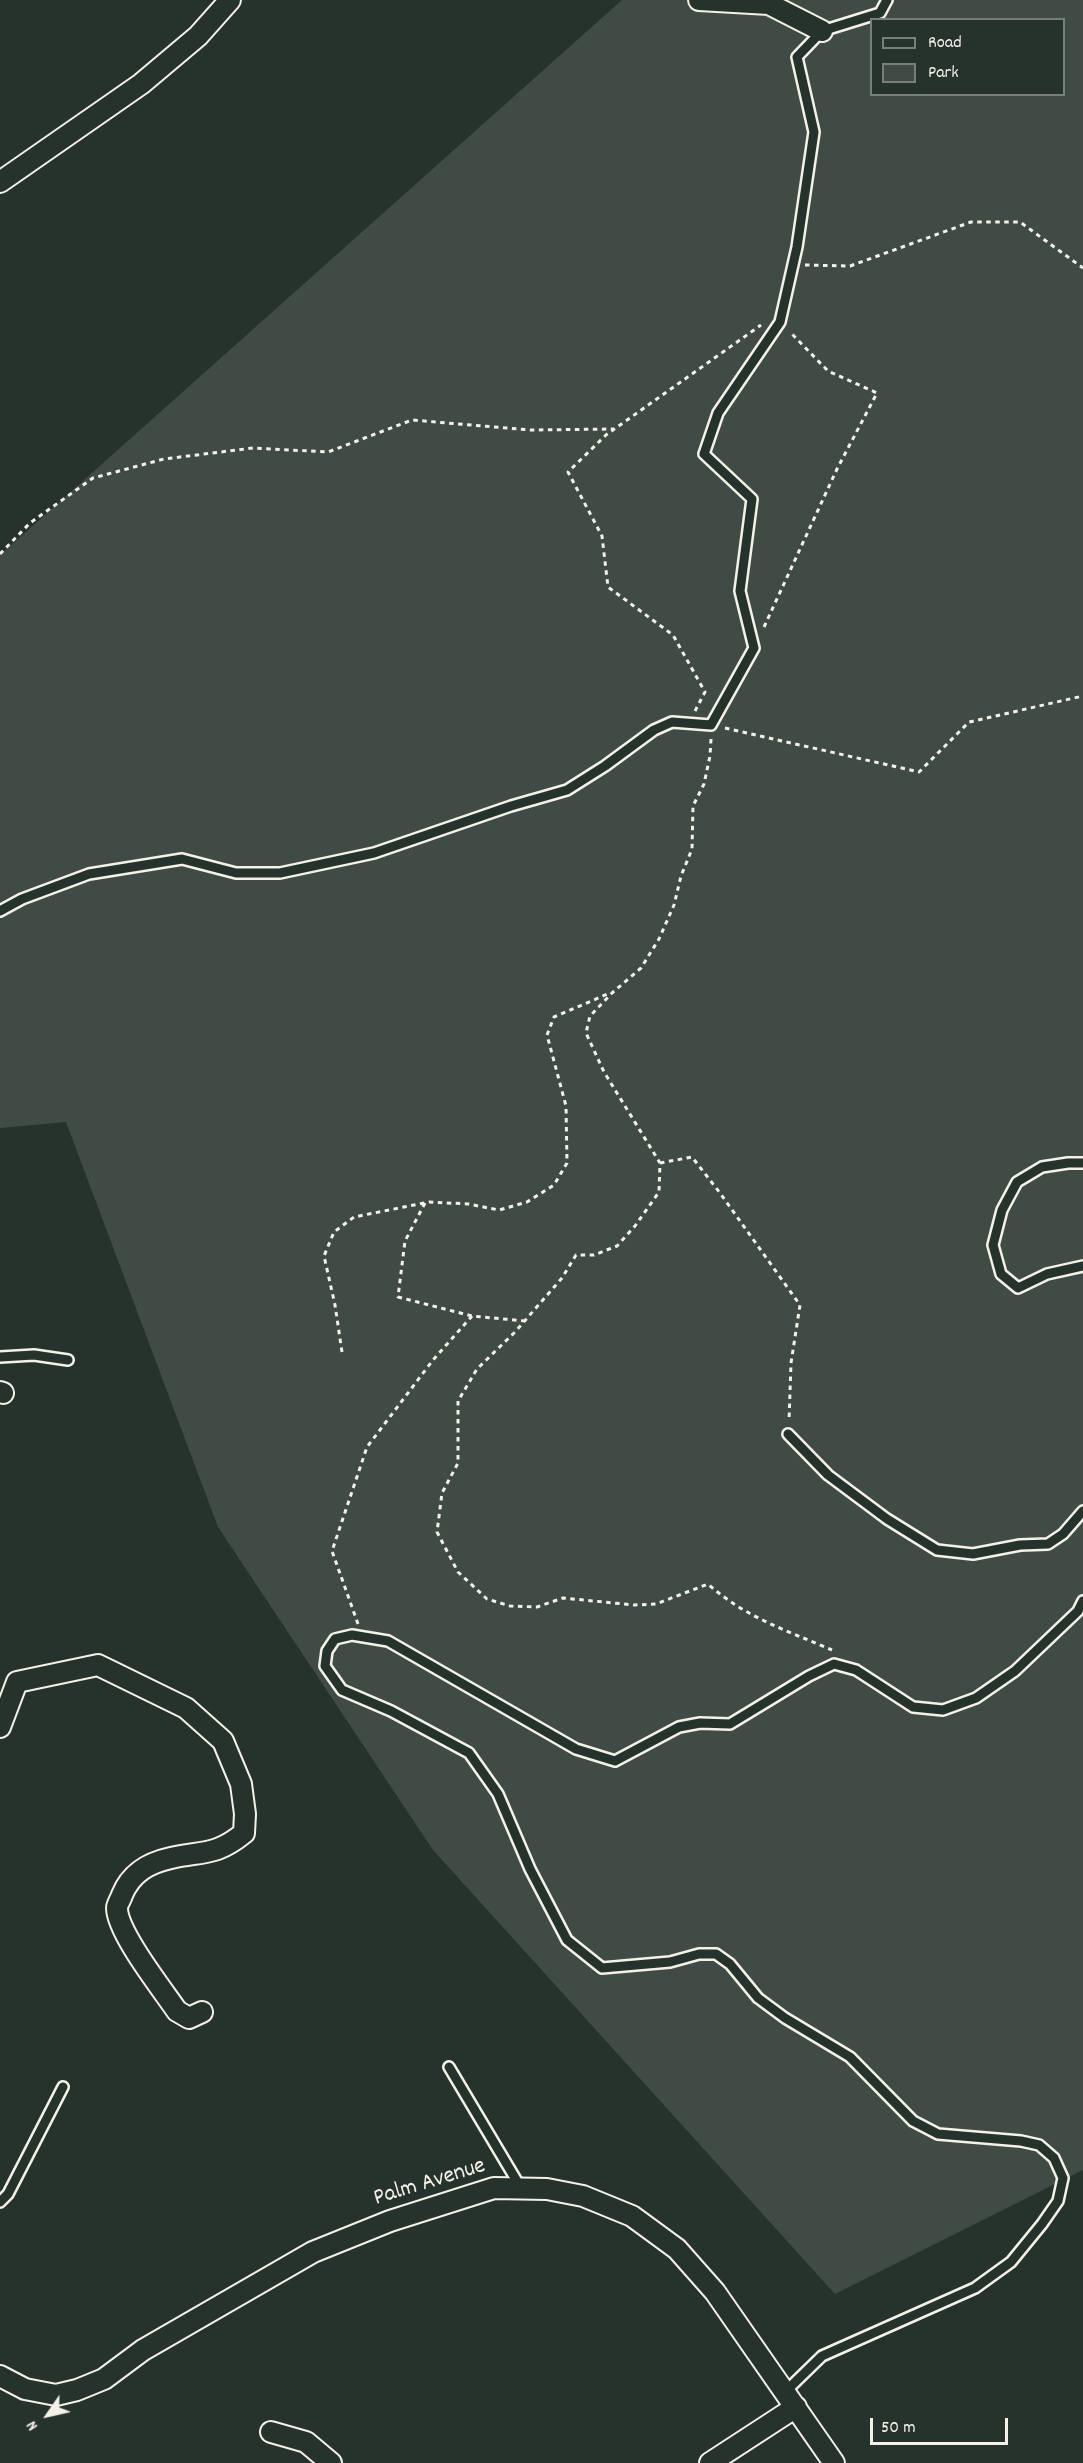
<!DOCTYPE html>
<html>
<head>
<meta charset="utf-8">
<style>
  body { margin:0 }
  #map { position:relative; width:1083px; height:2463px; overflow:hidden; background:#26332d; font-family:Dekko,sans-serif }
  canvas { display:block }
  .legend { position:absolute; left:870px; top:18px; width:195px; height:78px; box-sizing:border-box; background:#26332d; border:2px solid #787f78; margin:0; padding:8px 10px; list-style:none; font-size:18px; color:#f4f1e8 }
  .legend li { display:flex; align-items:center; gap:12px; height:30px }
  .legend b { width:30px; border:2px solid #787f78 }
  .north { position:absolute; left:18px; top:2385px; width:60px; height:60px; -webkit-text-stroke:4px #26332d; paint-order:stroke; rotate:236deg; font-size:16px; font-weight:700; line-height:24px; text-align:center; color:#f4f1e8 }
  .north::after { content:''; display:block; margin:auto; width:21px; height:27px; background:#f4f1e8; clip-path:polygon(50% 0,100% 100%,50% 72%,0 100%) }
  .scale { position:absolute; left:870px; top:2418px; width:138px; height:27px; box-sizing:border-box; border:3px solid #f4f1e8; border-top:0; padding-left:8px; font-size:18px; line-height:21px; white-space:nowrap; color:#f4f1e8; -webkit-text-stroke:4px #26332d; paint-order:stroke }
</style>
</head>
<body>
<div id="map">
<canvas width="1083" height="2463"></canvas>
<ul class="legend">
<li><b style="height:8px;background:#26332d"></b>Road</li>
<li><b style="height:16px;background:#414b45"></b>Park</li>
</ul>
<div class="north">N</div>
<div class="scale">50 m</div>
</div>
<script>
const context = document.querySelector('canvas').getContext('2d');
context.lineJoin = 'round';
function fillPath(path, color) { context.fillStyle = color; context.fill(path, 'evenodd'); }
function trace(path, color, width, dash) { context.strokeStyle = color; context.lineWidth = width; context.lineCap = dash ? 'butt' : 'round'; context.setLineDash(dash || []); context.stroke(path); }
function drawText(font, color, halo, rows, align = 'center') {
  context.font = font + ' Dekko,sans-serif'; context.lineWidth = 4.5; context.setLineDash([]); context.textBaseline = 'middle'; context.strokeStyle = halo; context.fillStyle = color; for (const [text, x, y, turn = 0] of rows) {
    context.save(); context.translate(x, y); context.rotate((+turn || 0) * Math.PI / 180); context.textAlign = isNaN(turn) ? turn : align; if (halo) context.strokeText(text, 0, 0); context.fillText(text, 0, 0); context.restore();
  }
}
fillPath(new Path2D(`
  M622,0h461v2170l-248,124 -402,-444 -215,-323 -152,-405 -66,6v-573zM872,20h192v74h-192z`), '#414b45');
const lane = new Path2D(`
  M0,911l22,-12 67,-25 93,-15 54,14h44l94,-20 137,-47 56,-16 38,-24 49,-36 18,-8 39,3 43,-77 -14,-57 12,-92 -48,-45 14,-41 62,-91 17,-75 17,-115 -17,-75 25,-26 58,-18 7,-13
  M1083,1163h-15l-26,4 -25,15 -15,28 -9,35 8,29 17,14 29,-14 36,-8
  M0,1357l34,-2 34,5
  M788,1434l40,41 59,44 50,31 36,4 47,-9 28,-1 15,-10 20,-23
  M449,2067l72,121
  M0,2202l8,-8 55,-107
  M785,2392l37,-36 153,-68 36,-26 31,-38 16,-23 5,-23 -9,-20 -15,-13 -18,-4 -83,-7 -25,-13 -63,-64 -65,-39 -27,-20 -28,-34 -14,-10h-17l-29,8 -68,6 -35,-28 -37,-71 -32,-75 -29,-41 -78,-42 -49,-21 -17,-24 2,-15 8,-12 17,-4 36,6 188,108 39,12 64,-34 21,-4 30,1 79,-48 25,-12 22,6 57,37 30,3 33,-12 39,-27 63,-60 5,-10`);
const street = new Path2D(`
  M699,0l70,4 53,27
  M0,182l141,-98 57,-48 32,-36
  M0,1392l3,1
  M0,1727l17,-45 81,-17 88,43 37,33 18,43 4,30 -1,19c-28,23 -41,18 -73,25 -23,5 -40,15 -49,37 -1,4 -5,9 -5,13 0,24 45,81 60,103l12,7 13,-6
  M0,2376l25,13 31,6 21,-5 27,-11 39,-29 170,-98 77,-31 104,-33 53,1 36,7 49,20 45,33 38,43 119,171
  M271,2432l35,10 25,21
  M710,2463l86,-56`);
trace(lane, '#f4f1e8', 14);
trace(street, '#f4f1e8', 24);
trace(new Path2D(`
  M805,265l45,1 121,-44h49l63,46
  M0,554l30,-31 63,-45 71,-19 89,-11 75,4 84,-32 118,10 84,-1
  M764,627l73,-158 40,-76 -49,-22 -38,-39
  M695,711l10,-19 -32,-57 -65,-48 -6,-51 -34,-64 38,-37 155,-110
  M725,728l194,44 50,-50 114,-26
  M711,739l-1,17 -6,28 -11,22 -1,43 -11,27 -7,29 -15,34 -18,29 -29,25 -22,23 -4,17 18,39 56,91 -1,29 -24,34 -18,20 -23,9h-18l-14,23 -47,54 -38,37 -19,32v62l-16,30 -5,39 21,40 29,27 23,7 27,1 26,-9 71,7 22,-1 52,-20c38,34 78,46 124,66
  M660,1163l32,-6 28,36 80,112 -9,58 -2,58
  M425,1203l-20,38 -7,56 74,19 53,5
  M342,1352l-7,-47 -11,-49 10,-24 20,-15 75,-15 39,2 31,6 28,-8 27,-17 13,-22 -1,-57 -19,-71 7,-18 56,-24
  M358,1624l-26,-73 35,-104 66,-87 39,-44`), '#f4f1e8', 3, [4.5, 4.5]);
trace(lane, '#26332d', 9);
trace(street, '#26332d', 20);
drawText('24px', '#f4f1e8', '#26332d', [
  ["Palm Avenue",430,2184,-17]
]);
</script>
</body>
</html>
